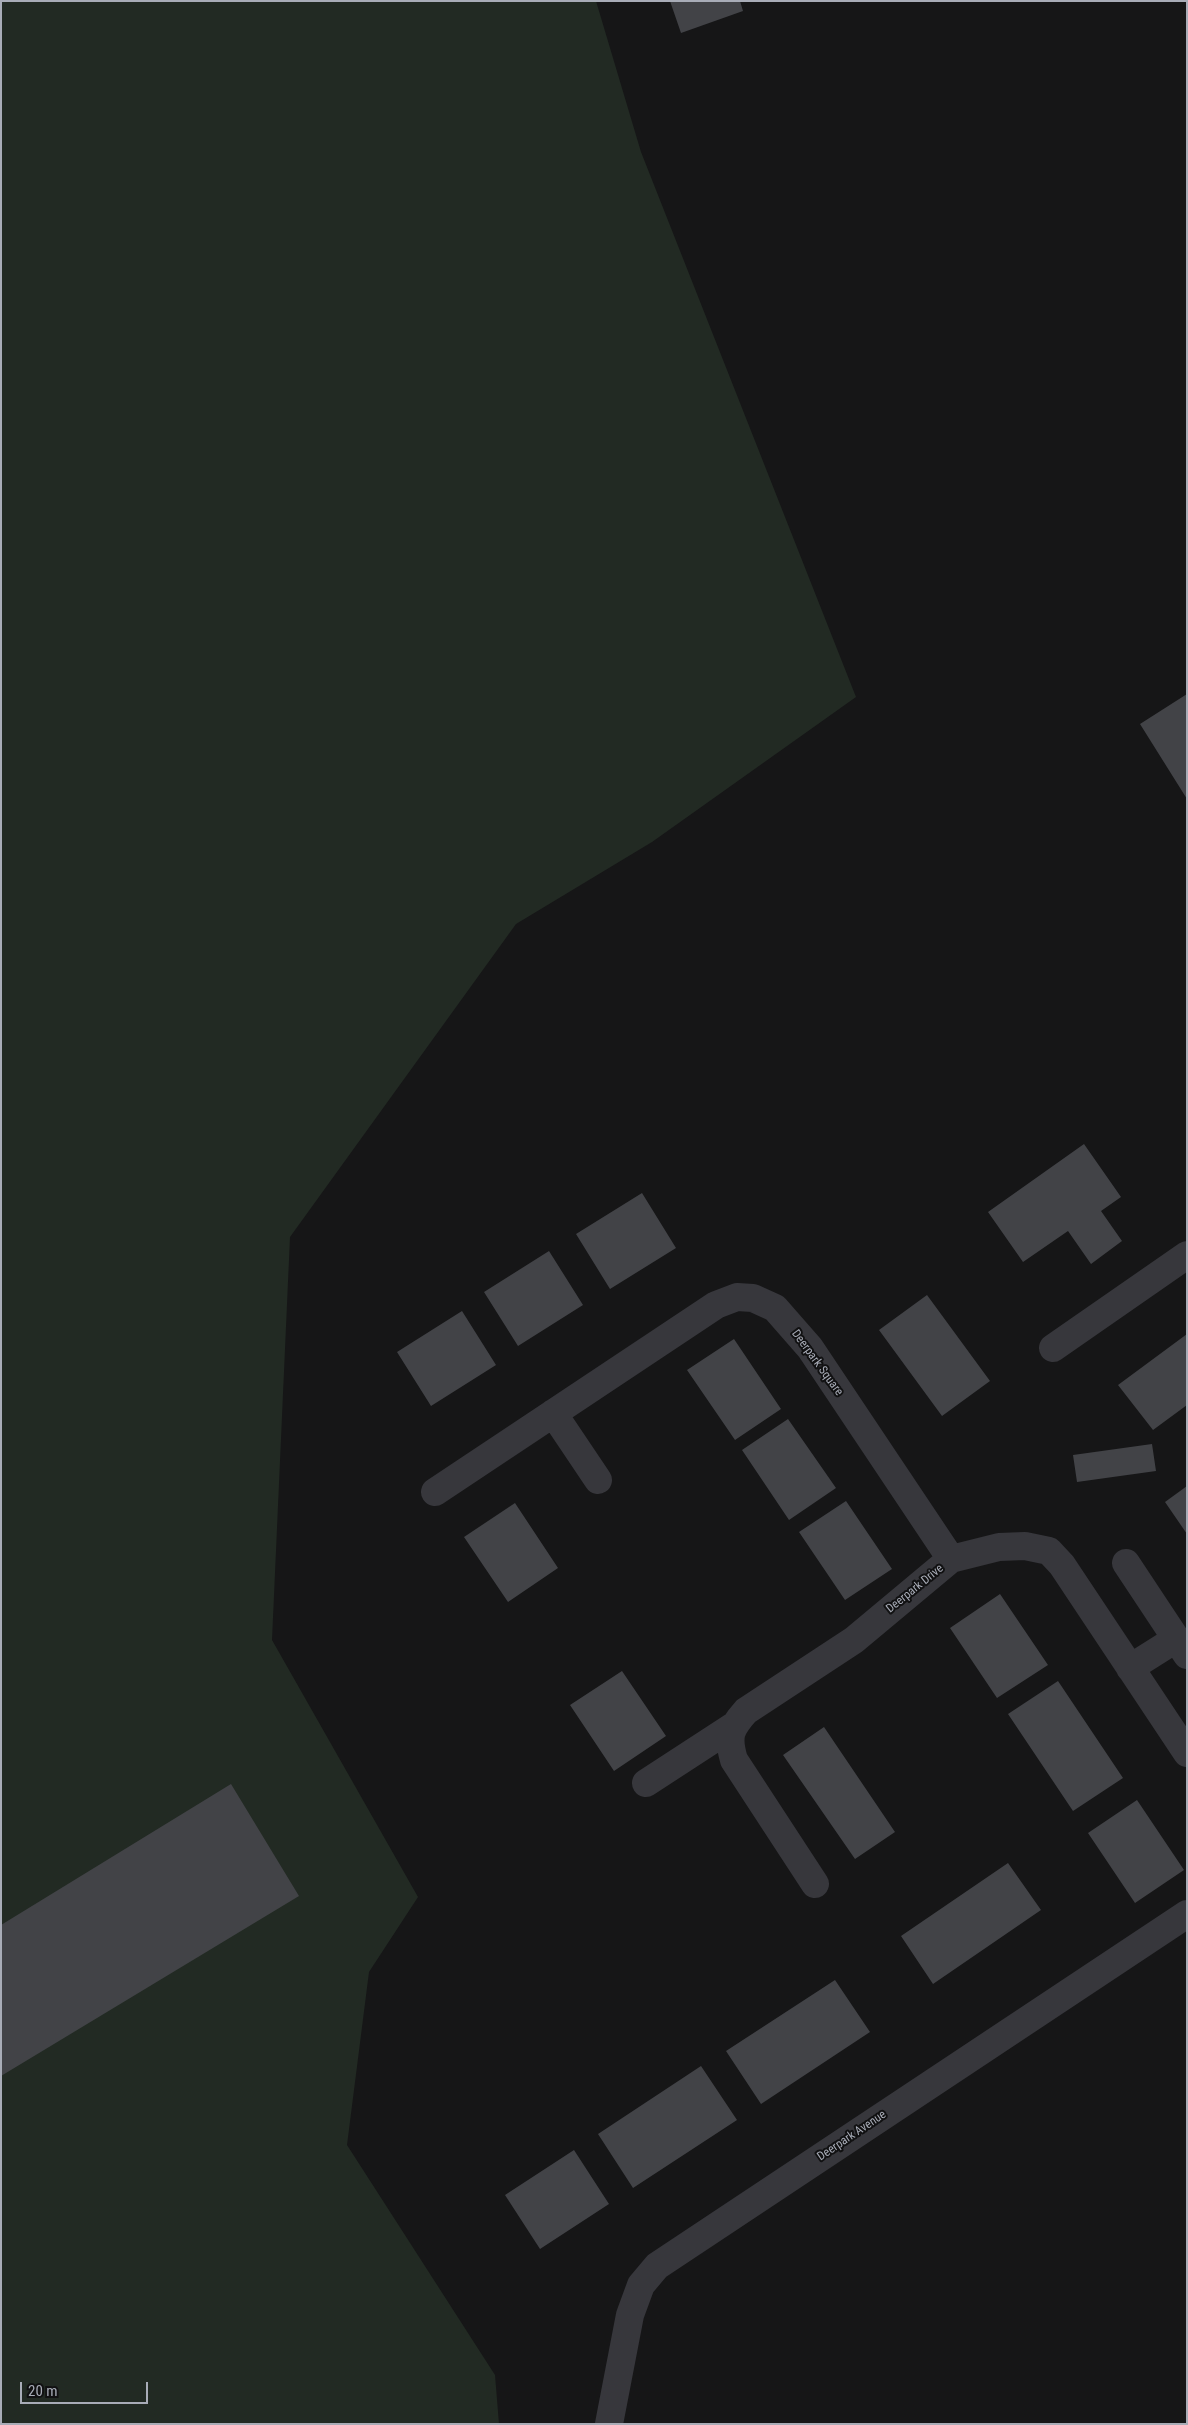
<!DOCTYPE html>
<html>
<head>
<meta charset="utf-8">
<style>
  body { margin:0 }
  #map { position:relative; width:1188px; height:2425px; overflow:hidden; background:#161617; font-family:"Roboto Condensed",sans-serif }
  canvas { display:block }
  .frame { position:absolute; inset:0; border:2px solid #a8acb7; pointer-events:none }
  .scale { position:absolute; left:20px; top:2382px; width:128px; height:22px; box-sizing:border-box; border:2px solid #a8acb7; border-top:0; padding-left:6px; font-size:15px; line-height:18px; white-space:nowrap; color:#a8acb7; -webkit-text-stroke:4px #111112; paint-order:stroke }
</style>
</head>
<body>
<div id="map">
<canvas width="1188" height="2425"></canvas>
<div class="frame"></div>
<div class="scale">20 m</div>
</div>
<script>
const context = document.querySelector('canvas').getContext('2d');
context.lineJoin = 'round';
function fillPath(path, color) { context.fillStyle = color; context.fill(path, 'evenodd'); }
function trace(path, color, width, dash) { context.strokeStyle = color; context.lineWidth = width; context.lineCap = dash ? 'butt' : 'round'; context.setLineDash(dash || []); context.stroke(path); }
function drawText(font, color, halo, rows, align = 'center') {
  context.font = font + ' "Roboto Condensed",sans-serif'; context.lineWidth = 4; context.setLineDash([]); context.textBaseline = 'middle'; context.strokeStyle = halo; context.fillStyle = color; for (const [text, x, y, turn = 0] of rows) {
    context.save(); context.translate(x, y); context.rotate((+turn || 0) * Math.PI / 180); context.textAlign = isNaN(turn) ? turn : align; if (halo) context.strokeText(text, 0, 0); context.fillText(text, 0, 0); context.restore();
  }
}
fillPath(new Path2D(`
  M1,1h595l45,151 215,545 -204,145 -136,82 -226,313 -18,403 146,257 -49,75 -22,173 148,230 4,49h-498z`), '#222a23');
fillPath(new Path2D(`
  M670,1h70l3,10 -62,22z
  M1187,694v105l-47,-75z
  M1084,1144l37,53 -20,14 21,30 -31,23 -23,-33 -45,31 -35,-50z
  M642,1193l34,55 -66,41 -34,-55z
  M549,1251l34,54 -65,41 -34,-54z
  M927,1295l63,86 -48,35 -63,-86z
  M462,1311l34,54 -65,41 -34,-54z
  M1187,1334v71l-34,25 -35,-45z
  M734,1339l47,70 -46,31 -48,-70z
  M788,1419l48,69 -47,32 -47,-70z
  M1152,1444l4,27 -79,11 -4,-27z
  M1187,1486v48l-22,-32z
  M846,1501l46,68 -47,31 -46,-68z
  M515,1503l43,65 -50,34 -44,-65z
  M1000,1594l48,71 -51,33 -47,-70z
  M622,1671l44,65 -52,35 -44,-66z
  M1058,1681l65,97 -50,33 -65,-97z
  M824,1727l71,105 -40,27 -72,-104z
  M231,1784l68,112 -298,180v-151z
  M1137,1800l47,70 -49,33 -47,-70z
  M1008,1863l33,47 -108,74 -32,-48z
  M835,1980l35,52 -109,72 -35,-53z
  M701,2066l36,54 -104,68 -35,-54z
  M574,2150l35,54 -69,45 -35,-54z`), '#424347');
trace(new Path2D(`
  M1053,1348l134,-93
  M553,1413l45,67
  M435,1492l281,-187 21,-8 16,1 22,10 35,40 141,211
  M1126,1563l61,92
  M1130,1668l46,-29
  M646,1783l86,-56
  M815,1884l-81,-124c-7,-24 -4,-31 12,-49l108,-71 97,-81 48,-12 26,-1 24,5 13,14 125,188
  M609,2424l21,-109 11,-30 16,-19 530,-352`), '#37373c', 28);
drawText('12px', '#a8acb7', '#111112', [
  ["Deerpark Square",817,1363,54],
  ["Deerpark Drive",915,1589,-39],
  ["Deerpark Avenue",852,2136,-34]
]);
</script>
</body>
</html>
